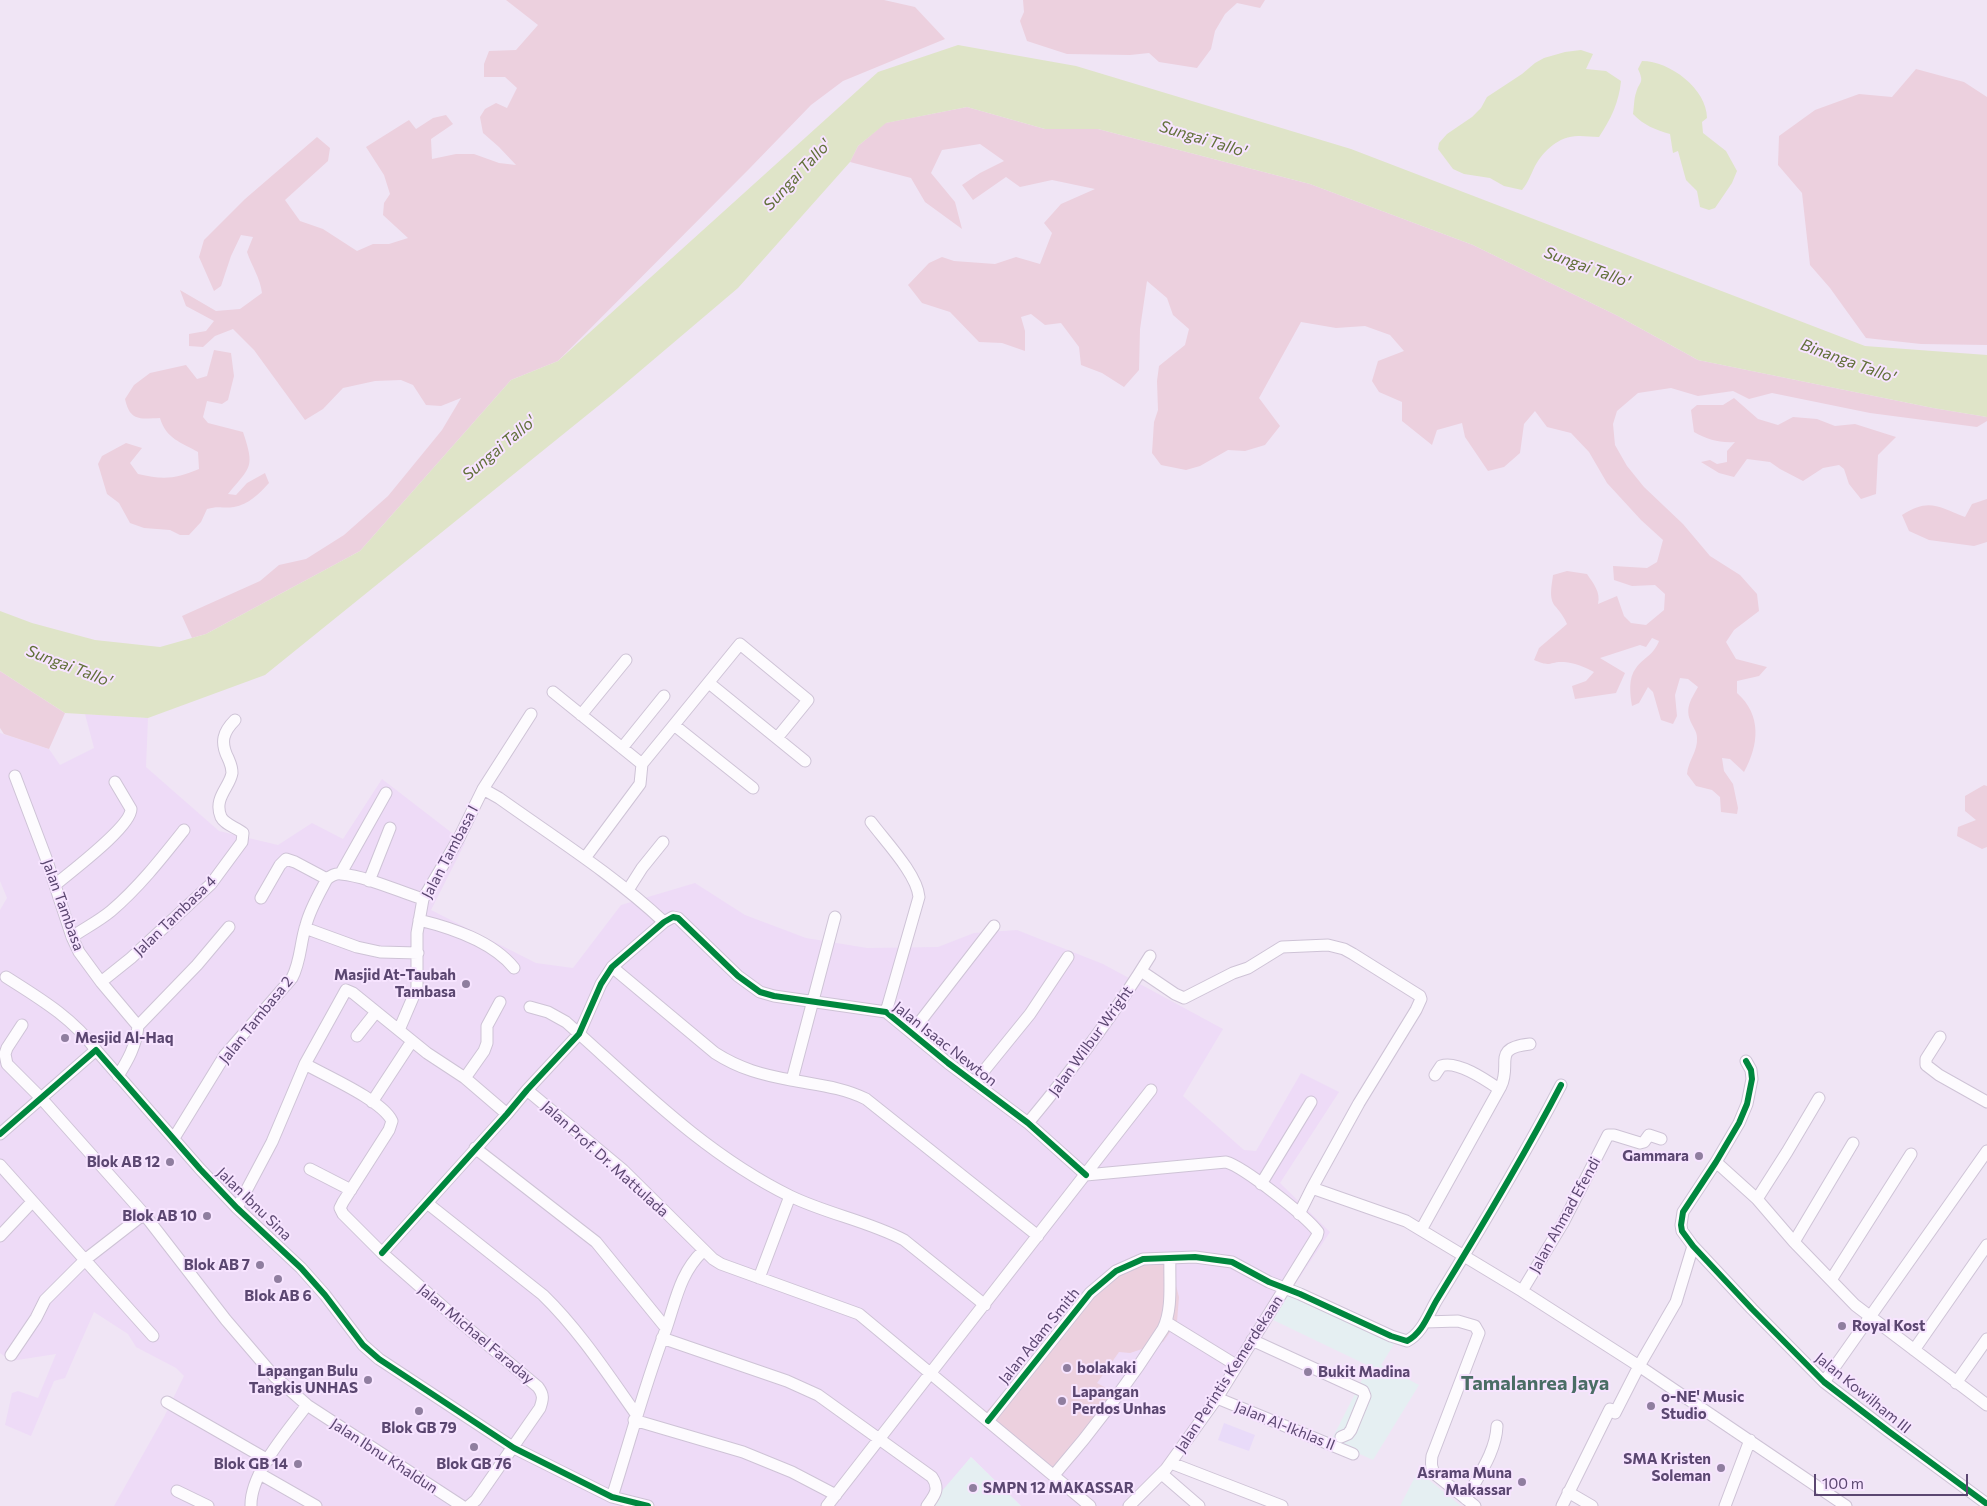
<!DOCTYPE html>
<html>
<head>
<meta charset="utf-8">
<style>
  body { margin:0 }
  #map { position:relative; width:1987px; height:1506px; overflow:hidden; background:#f0e5f5; font-family:Commissioner,sans-serif }
  canvas { display:block }
  .scale { position:absolute; left:1814px; top:1474px; width:154px; height:22px; box-sizing:border-box; border:2px solid #5b4771; border-top:0; padding-left:6px; font-size:15px; line-height:18px; white-space:nowrap; color:#5b4771; -webkit-text-stroke:4px #f7e4ff; paint-order:stroke }
</style>
</head>
<body>
<div id="map">
<canvas width="1987" height="1506"></canvas>
<div class="scale">100 m</div>
</div>
<script>
const context = document.querySelector('canvas').getContext('2d');
context.lineJoin = 'round';
function fillPath(path, color) { context.fillStyle = color; context.fill(path, 'evenodd'); }
function trace(path, color, width, dash) { context.strokeStyle = color; context.lineWidth = width; context.lineCap = dash ? 'butt' : 'round'; context.setLineDash(dash || []); context.stroke(path); }
function drawText(font, color, halo, rows, align = 'center') {
  context.font = font + ' Commissioner,sans-serif'; context.lineWidth = 4; context.setLineDash([]); context.textBaseline = 'middle'; context.strokeStyle = halo; context.fillStyle = color; for (const [text, x, y, turn = 0] of rows) {
    context.save(); context.translate(x, y); context.rotate((+turn || 0) * Math.PI / 180); context.textAlign = isNaN(turn) ? turn : align; if (halo) context.strokeText(text, 0, 0); context.fillText(text, 0, 0); context.restore();
  }
}
fillPath(new Path2D(`
  M85,714l63,4 -2,49 73,64 59,14 34,-22 31,16 39,-60 83,64 -34,67 105,53 37,5 48,-63 74,-22 50,32 61,23 61,10 71,-1 36,-14 43,-3 86,34 120,65 -40,67 61,54 12,1 45,-78 38,19 -59,91 50,49 -67,100 -84,129 -42,45h-116l-50,-49 -39,49h-818l50,-89 20,-41 -8,-8 -40,-21 -8,-13 -34,-22 -29,66 -11,3 -23,55 -26,-11 7,-32 6,-2 20,7 18,-44 -45,7 -11,-8v-443l7,-12 -7,-17v-148l49,16 11,16 34,-17z`), '#eedbf7');
fillPath(new Path2D(`
  M1224,1423l31,12 -6,16 -31,-11z`), '#e9dbf9');
fillPath(new Path2D(`
  M1295,1284l103,54 -17,27 38,20 -46,75 -42,-19 38,-75 -98,-47z
  M971,1457l50,49h-92z
  M1418,1471l43,35h-61z`), '#e5eff2');
fillPath(new Path2D(`
  M506,0h378l31,7 30,32 -102,42 -32,24 -61,63 -192,193 -47,19 -151,171 -154,83 -14,4 -10,-22 78,-35 19,-16 27,-6 38,-24 44,-39 54,-66 19,-32 -20,8 -15,-1 -13,-20 -12,-5 -26,1 -32,7 -20,21 -18,11 -51,-70 -21,-21 -18,7 -12,11 -14,-1v-12l17,-3 8,-10 -28,-15 -6,-16 36,21 24,-2 22,-16c-2,-16 -10,-26 -15,-41l6,-15 -12,-2 -10,21 -10,30 -7,5 -15,-34 5,-17 41,-41 72,-62 13,11 -2,13 -43,39 15,21 23,8 34,22 16,-7h16l19,-6 -25,-23 1,-12 6,-9 -6,-19 -18,-28 43,-27 7,9 17,-11 13,-3 7,9 -22,15 1,20 24,-5h18l25,9 17,2 -17,-18 -16,-14 -3,-16 5,-8 11,-6 11,5 10,-20 -12,-11h-21v-13l5,-13 27,-1 22,-25z
  M1023,0h242l-5,8 -23,-5 -12,11 -10,17 -4,18 -14,19 -38,-6 -10,-9 -19,2 -63,-1 -40,-13 -7,-20 4,-9z
  M1916,69l48,13 23,15v248l-66,-1 -55,-6 -36,-50 -20,-23 -8,-72 -24,-28 1,-29 36,-26 44,-16 33,3z
  M967,107l78,22h53l212,55 163,61 145,71 80,44 235,48 54,9v4l-10,6 -107,-14 -98,-20 -23,6 -16,-8 -35,5 -27,-8 -33,5 -21,18 -4,13 2,21 12,21 17,21 39,37 27,32 30,19 17,19 2,17 -25,19 -8,12 10,17 31,8 -8,9 -22,5v12c25,22 22,52 7,79l-14,-13 -8,-1 2,13 9,13 5,24 -1,6 -16,-2 -1,-15 -8,-7 -16,-4 -9,-12c1,-13 11,-23 10,-36 0,-7 -5,-12 -7,-18 -5,-13 2,-22 8,-33l-10,-8 -8,-1 -5,17 2,21 -4,8 -12,-4 -8,-28 -5,-5 -9,16 -7,3c-2,-12 -4,-28 4,-38 8,-11 17,-12 23,-27l-7,-3 -6,9 -6,-2 -40,13 25,15 -9,20 -41,6 -3,-13 14,-5 8,-9c-9,-5 -19,-9 -30,-10 -15,-1 -12,6 -30,-2l5,-12 28,-24c-3,-7 -6,-11 -11,-17 -8,-8 -4,-22 -3,-32l14,-4 20,3c6,9 14,18 11,30l19,-8 7,20 7,7 15,2 18,-15 1,-16 -10,-9 -23,1 -18,-6 -1,-14 34,2 10,-6 6,-22 -22,-20 -34,-37 -18,-31 -18,-19 -24,-6 -12,-16 -11,13 -4,29 -16,14 -16,4 -23,-34 -3,-14 -25,7 -5,15 -30,-24v-19l-23,-10 -7,-11 6,-20 26,-10 -14,-16 -25,-9 -29,2 -35,-6 -42,76 21,28 -15,19 -20,6 -17,-1 -28,16 -14,4 -25,-5 -9,-12 2,-31 4,-12 -1,-29 2,-15 26,-21 4,-16 -16,-14 -6,-17 -20,-17 -7,48 -1,41 -15,17 -22,-14 -21,-8 -2,-18 -18,-24 -16,2 -14,-11 -10,3 4,14v20l-23,-8 -23,-1 -29,-30 -28,-9 -14,-18 21,-22 13,-6 12,4 41,3 21,-7 24,7 12,-31 -8,-10 17,-19 34,-15 -43,-9 -32,7 -14,-10 -33,23 -11,-15 18,-12 24,-12 -24,-17 -38,6 -11,23 24,29 7,27 -37,-27 -14,-24 -61,-16 8,-16 27,-23z
  M214,350l17,3 3,23 -6,24 -6,4 -15,-3 -4,16 5,6 35,9c12,36 8,34 -15,62l8,1 11,-12 18,-10 4,10c-9,10 -21,22 -35,24 -12,2 -14,-2 -27,2l-6,13 -12,13h-9l-10,-5 -26,-2 -14,-5 -11,-20 -12,-9 -9,-30 4,-8 24,-13 16,5 -12,15 8,11c25,6 38,5 61,-5l-1,-17c-17,-10 -32,-13 -38,-34 -21,1 -30,3 -35,-19l9,-14 16,-12 36,-8 11,14 10,-3z
  M1734,398l24,21 20,6 15,-8 24,2 18,7 20,-2 41,13 -18,18 -2,39 -15,5 -12,-15 -5,-15 -5,-4 -16,3 -20,13 -23,-12 -10,-7 -23,-3 -13,18 -15,-4 -18,-11 9,-2 7,4 10,-2v-11l8,-9c-15,1 -27,-2 -41,-10l-3,-22 6,-5h26z
  M1987,499v43l-13,4 -45,-6 -20,-9 -7,-16c27,-17 35,-9 63,2l7,-13z
  M0,671l65,42 -16,36 -45,-15 -4,-6z
  M1984,785l3,1v61l-5,2 -25,-13 1,-9 18,-7 -11,-9v-15z
  M1168,1255l11,42 -2,25 -14,20 -33,11 -11,-1 -22,31 13,7 -1,16 -51,67 -73,-60 68,-74 57,-70z`), '#ecd0de');
fillPath(new Path2D(`
  M958,45l118,21 275,83 514,197 122,9v62l-54,-9 -235,-48 -80,-44 -145,-71 -163,-61 -212,-55h-53l-78,-22 -81,16 -28,23 -8,16 -112,126 -125,106 -348,281 -117,43 -83,-5 -65,-42v-60l32,12 63,17 65,7 46,-13 154,-83 151,-171 47,-19 320,-289z
  M1581,50l12,4 -7,15 20,2 15,10c-2,21 -10,38 -22,56 -7,0 -13,-1 -19,-1 -20,-1 -36,14 -45,30 -4,8 -7,17 -13,24l-18,-4 -14,-8 -26,-4 -11,-5 -15,-20 1,-6 8,-9 25,-17 9,-9 6,-11 35,-23 13,-11 9,-5 21,-6z
  M1642,61c28,0 65,28 65,57l-5,4 1,11 23,18 11,20 -5,12 -17,25 -6,2 -9,-3 -3,-16 -11,-11 -8,-29 -5,2 -3,-19c-14,-4 -27,-9 -37,-20 1,-6 1,-16 3,-21 3,-12 9,-9 2,-24z`), '#dfe4c8');
const minor = new Path2D(`
  M709,683l96,78
  M553,692l89,72
  M581,715l45,-55
  M674,725l79,63
  M622,748l42,-52
  M15,776l31,82 26,79 7,15 22,30 37,44c-2,20 -10,34 -20,50
  M483,789l16,9c56,40 115,77 165,124
  M871,822c14,19 46,52 48,75l-33,115
  M585,858l55,-74 2,-20 98,-120 68,56 -31,38
  M341,873l45,-80
  M369,881l21,-53
  M55,885c15,-13 76,-58 76,-76l-16,-27
  M628,890l14,-22 21,-26
  M261,898l19,-33 6,-6 9,3 32,17
  M419,920c33,8 73,21 95,48
  M305,928l52,19 23,5 38,1
  M72,937c13,-9 27,-16 39,-26 28,-24 50,-52 73,-81
  M612,967l103,86c25,16 48,22 76,27 26,5 51,7 75,19l172,137
  M1141,971l34,23 9,4 49,-25 15,-5 34,-21 46,-2 16,4 9,5 67,42 1,3 -5,11 -57,93 -47,85
  M6,977c33,21 67,41 90,73
  M101,982l30,-24 80,-74 31,-42 1,-9c-7,-6 -18,-8 -22,-16 -8,-19 9,-30 11,-44 0,-7 -2,-10 -4,-15 -8,-16 -5,-26 7,-38
  M530,1007l18,5 18,10c71,63 138,132 224,174 37,18 78,25 114,44l81,65
  M22,1025l-15,23 -2,6 2,10 34,34 103,116 82,106 48,56 33,29 155,101
  M138,1026l59,-61 32,-38
  M399,1030l18,-42v-55l6,-34 36,-61 24,-49 48,-75
  M912,1032l82,-106
  M357,1036l19,-24
  M1940,1037l-14,22v6l13,10 48,27
  M1746,1061l5,9 1,9 -5,25 -8,19 -23,39 -33,50 -2,13 1,6 11,15 59,63 72,73 64,49 99,73
  M305,1064c21,12 77,36 87,57l-3,9 -46,72 -3,6 3,6 39,39 75,66 81,68c6,8 5,12 2,21l-64,92 -7,6
  M1435,1075l6,-9c16,-6 45,14 58,23
  M465,1078l19,-27 3,-8v-17l13,-24
  M792,1080l43,-163
  M974,1083l56,-69 38,-57
  M527,1090l96,80 90,89 8,5 138,50 231,192
  M372,1102l40,-61
  M1028,1123c44,-53 86,-108 122,-167
  M0,1134l96,-84 104,119 37,39 64,60 24,27 38,50 16,14 135,89 98,49 36,9
  M174,1138l51,-83 67,-77c9,-17 8,-35 14,-53 4,-16 13,-31 21,-46 4,-3 8,-6 14,-5 28,3 56,17 82,25
  M475,1148l121,94 70,86
  M1716,1162l41,37 37,43 61,63 132,100
  M0,1165l153,171
  M310,1169l41,21
  M1086,1175l140,-13c18,5 80,54 92,70l-1,4 -100,162 -51,71 -37,37
  M1261,1184l50,-82
  M1757,1199l30,-47 32,-54
  M427,1203l116,92c36,35 64,78 93,119
  M237,1208l35,-66 33,-78 41,-74 7,3 74,60 38,25 42,36
  M1299,1214l13,-26 94,33 116,70 117,75 207,140
  M1421,1230l80,-144c11,-23 -10,-38 29,-42
  M0,1236l32,-34
  M1794,1242l59,-99
  M382,1253l125,-139 20,-24 52,-56 22,-50 11,-17 52,-45 9,-5 5,1 60,58 22,16 14,4 112,16 62,51 80,60 58,52
  M759,1278l31,-82
  M1831,1280l80,-126
  M1522,1291l41,-68 45,-88h6l26,8 4,-1 5,-7 12,4
  M1166,1322l70,43
  M1425,1322l33,-1 17,5 4,7 -47,123c-1,8 -1,13 4,19l39,31
  M662,1338l125,43 31,14 114,82c8,12 3,18 -5,29
  M1252,1340l111,51 2,5 -14,34 -3,4 -7,3
  M1914,1350l73,-105
  M11,1355l25,-37 9,-18 41,-41 58,-45
  M1824,1382l163,-231
  M1956,1383l31,-44
  M1217,1398l136,56
  M167,1402l101,58
  M634,1420l109,32 49,20 44,23
  M988,1421l102,-128 26,-22 27,-12 52,-2 37,5 37,20 31,12 91,42 16,5c16,-8 22,-29 31,-43 43,-70 85,-140 123,-213
  M1171,1463l111,43
  M260,1474l56,32
  M1162,1474l37,32
  M1054,1475c40,-46 76,-94 109,-146 10,-20 6,-48 7,-70
  M177,1491l31,15
  M1568,1492l24,14
  M612,1497c18,-56 33,-113 54,-168 10,-29 14,-56 37,-78
  M1466,1499c12,-23 30,-47 31,-73
  M251,1506c-1,-33 37,-75 56,-101
  M827,1506l324,-416
  M1562,1506l48,-97 5,4 24,-47 37,-64 17,-56
  M1725,1506l25,-66`);
trace(minor, '#cec3d6', 13);
trace(minor, '#fdfbfe', 11);
trace(new Path2D(`
  M1746,1061l5,9 1,9 -5,25 -8,19 -23,39 -33,50 -2,13 1,6 11,15 59,63 72,73 64,49 99,73
  M0,1134l96,-84 104,119 37,39 64,60 24,27 38,50 16,14 135,89 98,49 36,9
  M382,1253l125,-139 20,-24 52,-56 22,-50 11,-17 52,-45 9,-5 5,1 60,58 22,16 14,4 112,16 62,51 80,60 58,52
  M988,1421l102,-128 26,-22 27,-12 52,-2 37,5 37,20 31,12 91,42 16,5c16,-8 22,-29 31,-43 43,-70 85,-140 123,-213`), '#00873e', 6);
for (const [x, y, r, color] of [
  [466,984,5,"#8f7e9f"],
  [65,1038,5,"#8f7e9f"],
  [1699,1156,5,"#8f7e9f"],
  [170,1162,5,"#8f7e9f"],
  [207,1216,5,"#8f7e9f"],
  [260,1265,5,"#8f7e9f"],
  [278,1279,5,"#8f7e9f"],
  [1842,1326,5,"#8f7e9f"],
  [1067,1368,5,"#8f7e9f"],
  [1308,1372,5,"#8f7e9f"],
  [368,1380,5,"#8f7e9f"],
  [1062,1401,5,"#8f7e9f"],
  [1651,1406,5,"#8f7e9f"],
  [419,1411,5,"#8f7e9f"],
  [474,1447,5,"#8f7e9f"],
  [298,1464,5,"#8f7e9f"],
  [1721,1468,5,"#8f7e9f"],
  [1522,1482,5,"#8f7e9f"],
  [973,1488,5,"#8f7e9f"]
]) { const dot = new Path2D(); dot.arc(x, y, r, 0, 2 * Math.PI); context.fillStyle = color; context.fill(dot); trace(dot, '#f7e4ff', 2); }
drawText('15px', '#5b4771', '#f7e4ff', [
  ["Jalan Tambasa I",450,852,-62],
  ["Jalan Tambasa",63,905,70],
  ["Jalan Tambasa 4",175,916,-44],
  ["Jalan Tambasa 2",256,1020,-51],
  ["Jalan Wilbur Wright",1091,1041,-54],
  ["Jalan Isaac Newton",945,1044,38],
  ["Jalan Prof. Dr. Mattulada",605,1159,42],
  ["Jalan Ibnu Sina",254,1204,44],
  ["Jalan Ahmad Efendi",1565,1215,-61],
  ["Jalan Michael Faraday",476,1334,40],
  ["Jalan Adam Smith",1039,1336,-51],
  ["Jalan Perintis Kemerdekaan",1229,1374,-57],
  ["Jalan Kowilham III",1863,1393,39],
  ["Jalan Al-Ikhlas II",1285,1426,22],
  ["Jalan Ibnu Khaldun",384,1456,33]
]);
drawText('bold 15px', '#5b4771', '#f7e4ff', [
  ["Masjid At-Taubah",456,975],
  ["Tambasa",456,992],
  ["Mesjid Al-Haq",75,1038,"left"],
  ["Gammara",1689,1156],
  ["Blok AB 12",160,1162],
  ["Blok AB 10",197,1216],
  ["Blok AB 7",250,1265],
  ["Blok AB 6",278,1296,"center"],
  ["Royal Kost",1852,1326,"left"],
  ["bolakaki",1077,1368,"left"],
  ["Lapangan Bulu",358,1371],
  ["Tangkis UNHAS",358,1388],
  ["Bukit Madina",1318,1372,"left"],
  ["Lapangan",1072,1392,"left"],
  ["Perdos Unhas",1072,1409,"left"],
  ["o-NE' Music",1661,1397,"left"],
  ["Studio",1661,1414,"left"],
  ["Blok GB 79",419,1428,"center"],
  ["SMA Kristen",1711,1459],
  ["Soleman",1711,1476],
  ["Blok GB 14",288,1464],
  ["Blok GB 76",474,1464,"center"],
  ["Asrama Muna",1512,1473],
  ["Makassar",1512,1490],
  ["SMPN 12 MAKASSAR",983,1488,"left"]
], 'right');
drawText('italic 16px', '#617039', '#f7e4ff', [
  ["Sungai Tallo'",1203,139,17],
  ["Sungai Tallo'",797,175,-47],
  ["Sungai Tallo'",1587,267,20],
  ["Binanga Tallo'",1848,361,20],
  ["Sungai Tallo'",499,448,-40],
  ["Sungai Tallo'",69,666,21]
]);
drawText('bold 20px', '#4a6d65', '#f7e4ff', [
  ["Tamalanrea Jaya",1535,1383]
]);
</script>
</body>
</html>
